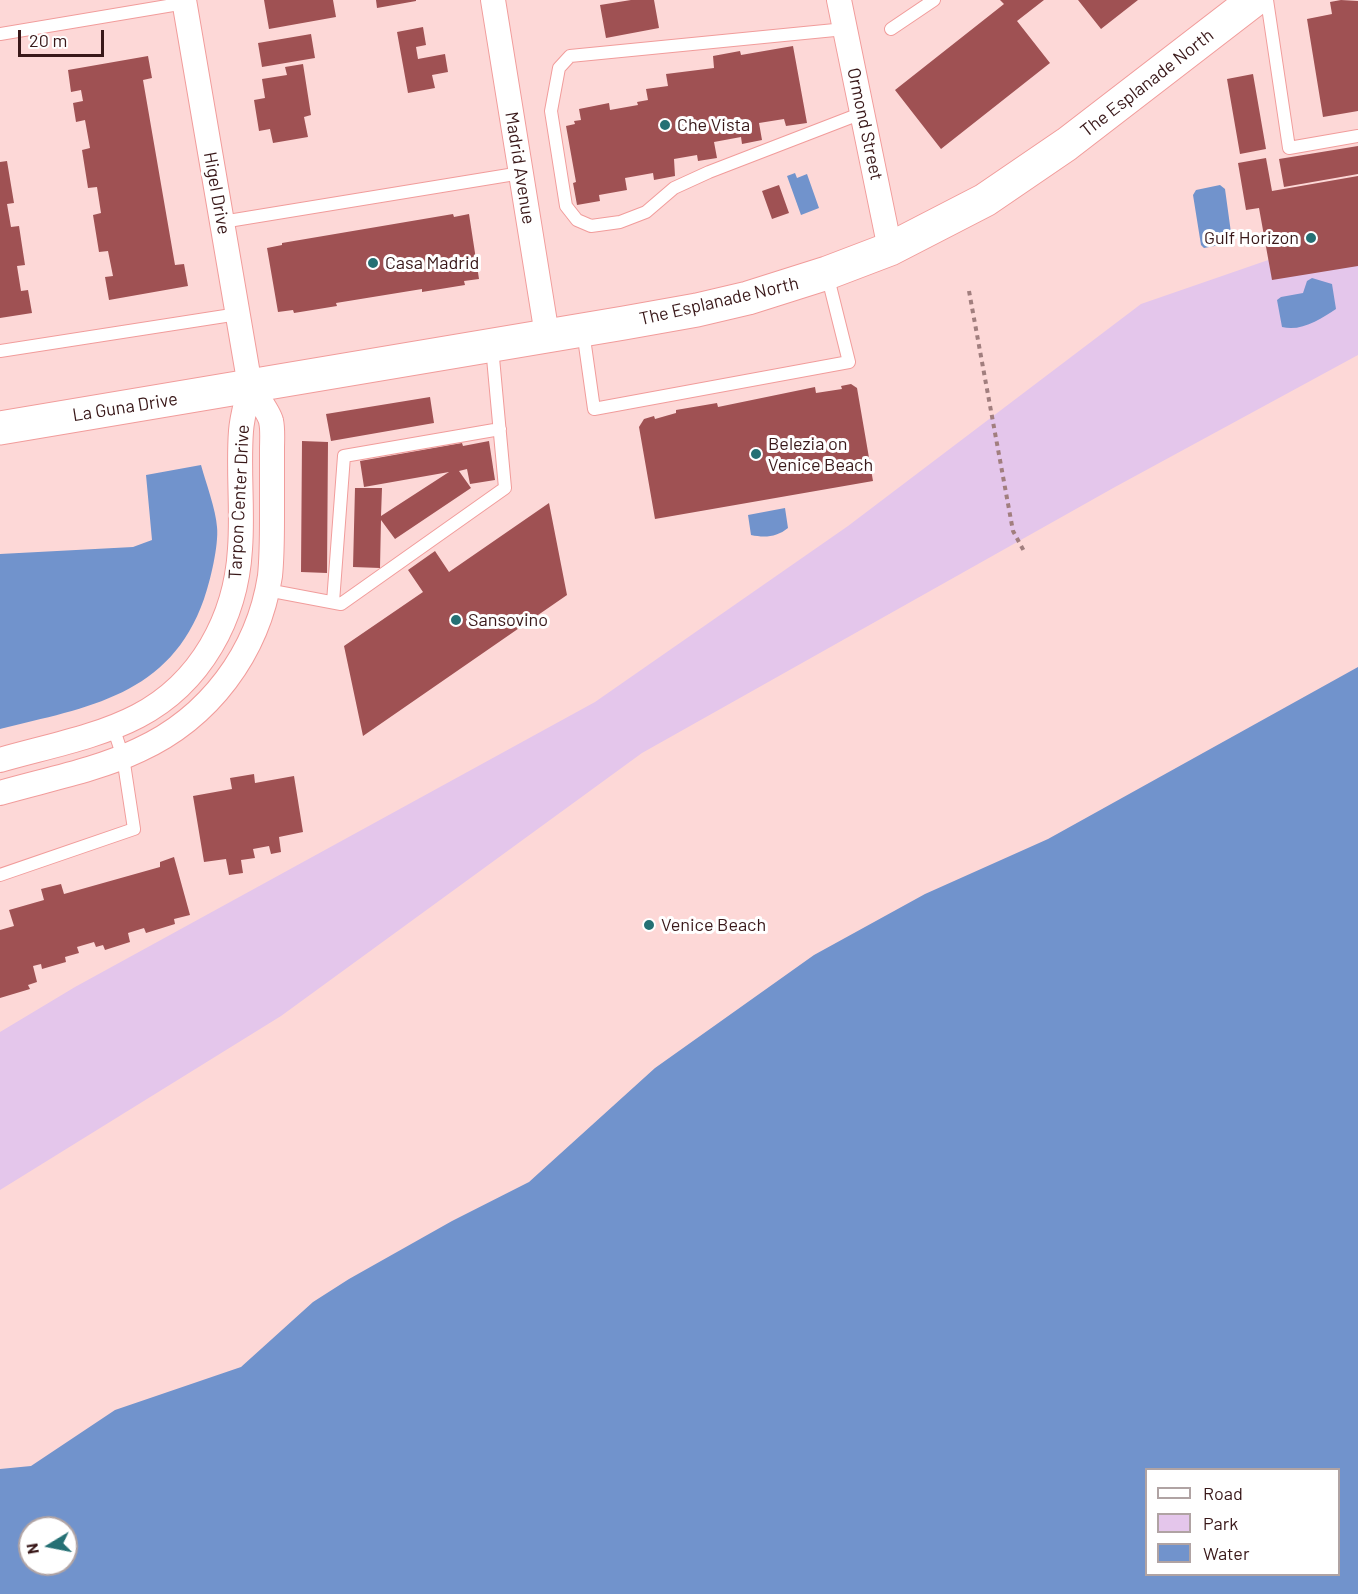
<!DOCTYPE html>
<html>
<head>
<meta charset="utf-8">
<style>
  body { margin:0 }
  #map { position:relative; width:1358px; height:1594px; overflow:hidden; background:#fdd8d7; font-family:Barlow,sans-serif }
  canvas { display:block }
  .legend { position:absolute; left:1145px; top:1468px; width:195px; height:108px; box-sizing:border-box; background:#fff; border:2px solid #b0a3a3; margin:0; padding:8px 10px; list-style:none; font-size:18px; color:#391819 }
  .legend li { display:flex; align-items:center; gap:12px; height:30px }
  .legend b { width:30px; border:2px solid #b0a3a3 }
  .north { position:absolute; left:18px; top:1516px; width:60px; height:60px; box-sizing:border-box; background:#fff; border:2px solid #b0a3a3; border-radius:50%; rotate:260deg; font-size:16px; font-weight:700; line-height:24px; text-align:center; color:#391819 }
  .north::after { content:''; display:block; margin:auto; width:21px; height:27px; background:#257074; clip-path:polygon(50% 0,100% 100%,50% 72%,0 100%) }
  .scale { position:absolute; left:18px; top:30px; width:86px; height:27px; box-sizing:border-box; border:3px solid #391819; border-top:0; padding-left:8px; font-size:18px; line-height:21px; white-space:nowrap; color:#391819; -webkit-text-stroke:4px #fff; paint-order:stroke }
</style>
</head>
<body>
<div id="map">
<canvas width="1358" height="1594"></canvas>
<ul class="legend">
<li><b style="height:8px;background:#fff"></b>Road</li>
<li><b style="height:16px;background:#e4c6eb"></b>Park</li>
<li><b style="height:16px;background:#7193cc"></b>Water</li>
</ul>
<div class="north">N</div>
<div class="scale">20 m</div>
</div>
<script>
const context = document.querySelector('canvas').getContext('2d');
context.lineJoin = 'round';
function fillPath(path, color) { context.fillStyle = color; context.fill(path, 'evenodd'); }
function trace(path, color, width, dash) { context.strokeStyle = color; context.lineWidth = width; context.lineCap = dash ? 'butt' : 'round'; context.setLineDash(dash || []); context.stroke(path); }
function drawText(font, color, halo, rows, align = 'center') {
  context.font = font + ' Barlow,sans-serif'; context.lineWidth = 6; context.setLineDash([]); context.textBaseline = 'middle'; context.strokeStyle = halo; context.fillStyle = color; for (const [text, x, y, turn = 0] of rows) {
    context.save(); context.translate(x, y); context.rotate((+turn || 0) * Math.PI / 180); context.textAlign = isNaN(turn) ? turn : align; if (halo) context.strokeText(text, 0, 0); context.fillText(text, 0, 0); context.restore();
  }
}
fillPath(new Path2D(`
  M1358,229v126l-243,132 -473,266 -361,263 -281,174v-158l75,-45 520,-285 253,-176 293,-222z`), '#e4c6eb');
fillPath(new Path2D(`
  M795,173l2,5 10,-4 12,34 -18,7 -14,-39z
  M1220,185l5,4 7,51 -2,3 -26,5 -3,-3 -8,-50 3,-5z
  M1312,278l20,6 4,25c-15,10 -35,23 -54,18l-5,-27 4,-3 22,-4 4,-12z
  M201,465c5,18 15,45 16,62 2,18 -7,55 -13,72 -34,97 -116,108 -204,130v-175l133,-7 19,-7 -6,-65z
  M785,508l3,20c-11,9 -23,10 -37,7l-3,-20z
  M1358,667v927h-1358v-125l31,-3 84,-56 126,-43 72,-65 36,-23 103,-58 77,-39 126,-114 159,-113 111,-61 123,-55zM1146,1470h192v104h-192zM30,1528h36v36h-36z`), '#7193cc');
fillPath(new Path2D(`
  M264,0h69l3,17 -67,12z
  M376,0h40v1l-39,7z
  M631,0h23l5,28 -53,10 -6,-33z
  M1000,0h44l-27,21 33,42 -109,86 -46,-59 109,-86z
  M1078,0h60l-37,29z
  M1341,0l17,1v110l-35,6 -16,-98 25,-5 -2,-12z
  M423,27l3,18 -10,2 2,12 27,-5 3,18 -16,3 3,13 -27,5 -11,-61z
  M311,34l4,24 -53,9 -4,-24z
  M793,46l14,77 -21,3 -2,-7 -25,4 3,17 -20,4 -1,-7 -27,5 3,16 -19,3 -1,-6 -23,4 1,17 -21,4 -1,-7 -28,5 2,12 -28,5 1,6 -23,4 -4,-22 3,-1 -10,-56 9,-2 -1,-3 7,-1 -2,-11 30,-6 1,7 28,-5 -1,-3 11,-2 -2,-11 22,-3 -2,-12 48,-6 -1,-12 27,-5 1,4z
  M148,56l4,22 -9,2 32,185 9,-1 4,22 -79,14 -4,-23 8,-1 -5,-25 -9,1 -6,-37 8,-2 -4,-26 -9,1 -6,-38 8,-2 -5,-28 -9,2 -3,-19 10,-2 -2,-11 -10,2 -3,-22z
  M303,64l8,51 -7,2 4,20 -35,6 -3,-14 -11,2 -5,-31 11,-2 -3,-19 25,-4 -2,-8z
  M1253,74l13,75 -26,5 -13,-75z
  M1358,146v28l-74,13 -5,-28z
  M1266,158l6,33 86,-15v90l-86,14 -13,-72 -13,2 -8,-47z
  M7,161l7,42 -7,1 4,23 8,-1 6,39 -8,1 4,25 7,-1 4,23 -32,5v-156z
  M779,185l10,28 -17,6 -10,-28z
  M453,214l1,3 15,-3 10,65 -15,2 1,4 -43,7v-3l-86,14 1,3 -43,7 -1,-3 -15,2 -11,-64 15,-3v-2z
  M851,384l6,4 16,93 -218,38 -16,-92 5,-8 10,-3 1,3 21,-6v-3l41,-7 1,4 97,-20 1,6 26,-4 -1,-3z
  M430,397l4,26 -103,18 -5,-27z
  M302,441l26,1 -1,131 -26,-1z
  M489,441l6,39 -25,4 -3,-15 -8,2 12,17 -76,51 -14,-19 -1,48 -27,-1 2,-79h27l-1,28 68,-44 -85,15 -4,-26 102,-18 1,3z
  M549,503l18,92 -204,141 -19,-90 79,-54 -15,-22 27,-19 14,21z
  M254,774l1,9 39,-7 9,56 -24,5 2,15 -10,2 -2,-8 -16,3 2,9 -14,2 2,13 -14,2 -3,-16 -22,3 -11,-66 39,-7 -2,-11z
  M174,857l16,58 -16,4 1,5 -29,9 -2,-5 -16,5 2,9 -25,8 -2,-5 -7,2 -2,-5 -17,5 2,6 -14,4 1,5 -24,7 -1,-5 -8,2 4,16 -9,3 2,4 -30,9v-68l14,-4 -5,-16 35,-10 -3,-11 20,-5 3,10 96,-27v-5z`), '#9f5153');
const lane = new Path2D(`
  M1267,0l22,148 69,-12
  M845,29l-275,27 -11,12 -8,43 15,95 11,14 14,6 29,-4 26,-10 28,-24 35,-16 153,-59
  M891,29l43,-29
  M0,34l185,-31
  M222,222l299,-49
  M583,331l11,78 255,-47 -22,-88
  M0,351l238,-37
  M267,590l74,14 164,-116 -13,-141
  M333,602l11,-146 156,-27
  M0,875l134,-46 -11,-72 -10,-30`);
const street = new Path2D(`
  M493,0l54,335
  M839,0l51,249
  M0,760c45,-13 98,-23 138,-44 63,-33 98,-98 102,-167 3,-39 -2,-79 1,-118 1,-15 6,-30 9,-45l-66,-386
  M0,793c45,-13 97,-23 139,-43 70,-32 119,-97 131,-174 2,-20 2,-39 2,-59 0,-23 0,-46 0,-68 0,-8 1,-20 -1,-28 -2,-9 -15,-25 -21,-35`);
const secondary = new Path2D(`
  M0,428l624,-105 73,-13 51,-12 79,-25 63,-24 95,-49 82,-56 187,-144`);
trace(lane, '#f19c9b', 14);
trace(street, '#f19c9b', 26);
trace(secondary, '#f19c9b', 35);
trace(new Path2D(`
  M969,291l44,240 12,22`), '#a17e7e', 4, [4.5, 4.5]);
trace(lane, '#fff', 12);
trace(street, '#fff', 24);
trace(secondary, '#fff', 33);
for (const [x, y, r, color] of [
  [665,125,6,"#257074"],
  [1311,238,6,"#257074"],
  [373,263,6,"#257074"],
  [756,454,6,"#257074"],
  [456,620,6,"#257074"],
  [649,925,6,"#257074"]
]) { const dot = new Path2D(); dot.arc(x, y, r, 0, 2 * Math.PI); context.fillStyle = color; context.fill(dot); trace(dot, '#fff', 2); }
drawText('18px', '#391819', '#fff', [
  ["The Esplanade North",1147,83,-38],
  ["Ormond Street",865,124,78],
  ["Madrid Avenue",520,168,81],
  ["Higel Drive",217,193,80],
  ["The Esplanade North",719,301,-13],
  ["La Guna Drive",125,407,-9],
  ["Tarpon Center Drive",239,502,-87]
]);
drawText('18px', '#391819', '#fff', [
  ["Che Vista",677,125],
  ["Gulf Horizon",1299,238,"right"],
  ["Casa Madrid",385,263],
  ["Belezia on",768,444],
  ["Venice Beach",768,465],
  ["Sansovino",468,620],
  ["Venice Beach",661,925]
], 'left');
</script>
</body>
</html>
